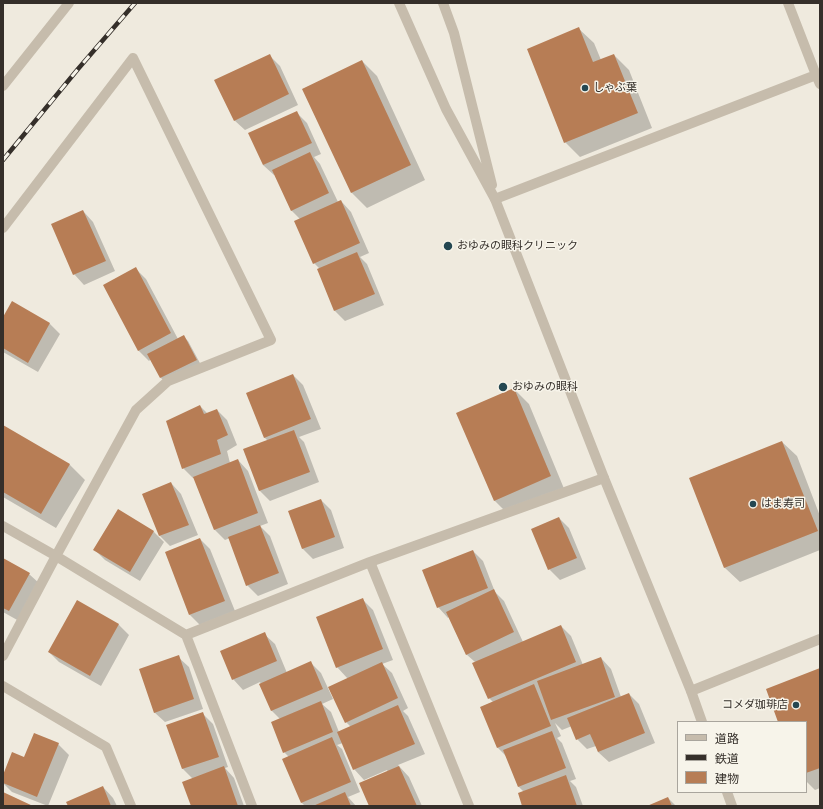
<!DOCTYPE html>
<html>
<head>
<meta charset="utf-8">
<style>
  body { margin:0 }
  #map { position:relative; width:823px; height:809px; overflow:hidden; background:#efeade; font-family:Raleway,"Noto Sans JP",sans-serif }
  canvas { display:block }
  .frame { position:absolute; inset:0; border:4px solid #352f2a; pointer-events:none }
  .legend { position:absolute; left:677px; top:721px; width:130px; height:72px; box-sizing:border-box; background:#f7f4ea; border:1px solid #a9a59d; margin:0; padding:5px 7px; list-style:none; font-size:12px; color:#352f2a }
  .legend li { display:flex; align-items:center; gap:8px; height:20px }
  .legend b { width:20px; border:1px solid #a9a59d }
</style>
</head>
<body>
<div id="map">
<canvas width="823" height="809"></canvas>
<div class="frame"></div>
<ul class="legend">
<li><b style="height:5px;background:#c6bcac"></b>道路</li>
<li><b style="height:5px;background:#352f2a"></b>鉄道</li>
<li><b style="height:11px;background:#b77d55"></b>建物</li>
</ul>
</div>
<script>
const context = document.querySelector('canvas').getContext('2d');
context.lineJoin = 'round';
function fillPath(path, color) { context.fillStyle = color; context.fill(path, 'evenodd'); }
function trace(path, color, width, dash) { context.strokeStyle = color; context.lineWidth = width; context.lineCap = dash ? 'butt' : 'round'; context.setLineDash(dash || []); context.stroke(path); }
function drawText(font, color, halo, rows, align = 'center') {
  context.font = font + ' Raleway,"Noto Sans JP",sans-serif'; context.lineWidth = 3; context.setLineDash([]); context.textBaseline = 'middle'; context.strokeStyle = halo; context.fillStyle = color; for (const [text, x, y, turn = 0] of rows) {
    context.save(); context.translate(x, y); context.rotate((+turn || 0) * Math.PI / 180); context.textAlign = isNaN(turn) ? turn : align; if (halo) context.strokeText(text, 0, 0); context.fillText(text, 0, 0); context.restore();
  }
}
fillPath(new Path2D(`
  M579,29l15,14 7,17 13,-5 15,15 23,58 -72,29 -15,-15z
  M269,55l11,11 18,39 -53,25 -11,-10z
  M362,61l15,15 48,104 -58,28 -15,-15 -49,-104z
  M297,113l10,10 14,31 -7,3 6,7 18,38 3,-1 10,11 18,41 -9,4 7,7 17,41 -39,16 -10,-10 -17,-41 2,-1 -6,-6 -14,-44 -9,-9 -16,-36 -1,1 -11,-10z
  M83,211l10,11 22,49 -31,14 -10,-11z
  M135,268l11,11 32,60 5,-3 5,5 13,24 -35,18 -5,-5 -10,-19 -2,2 -11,-11z
  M12,302l38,22 10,10 -22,38 -35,-20v-33z
  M293,375l10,10 18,44 -22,8 5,5 15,40 -49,19 -10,-10 -16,-41 24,-9 -4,-4z
  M514,389l15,15 36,87 -56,24 -15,-15z
  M200,406l8,8 9,-4 10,10 10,25 -10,6 3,12 8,-3 10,11 20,52 -8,3 10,10 18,48 -30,12 -11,-11 -17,-47 -5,2 -10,-10 -20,-52h-2l-10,-10z
  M3,426l67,39 15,15 -29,48 -53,-31z
  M782,442l15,14 23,60v34l-80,32 -15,-14 -35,-90z
  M171,483l10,11 17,41 -28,11 -10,-10 -17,-42z
  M321,500l10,10 13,38 -31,11 -10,-10 -13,-37z
  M118,510l36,22 10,10 -24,39 -35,-21 -10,-10z
  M559,518l10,10 17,41 -26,11 -11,-11z
  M200,539l10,10 25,62 -35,14 -10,-10 -24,-62z
  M473,551l10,10 12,31 9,9 19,41 38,-16 10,10 12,29 18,-7 10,11 10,28 8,-3 10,10 16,39 -46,19 -11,-10 -2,-6 -9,3 -10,-10 -5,-13 -10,4 -7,-7 6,13 -4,2 5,5 14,36 -6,2 6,6 7,19h-59v-14l-6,-6 -11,-29 -9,-9 -17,-41 12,-5 -4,-4 -14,-36 -9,-8 -17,-37 -1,1 -10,-11z
  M3,559l26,15 11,10 -21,37 -16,-9z
  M363,600l10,10 20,50 -11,4 10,9 16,35 -5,3 5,5 17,38 -27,11 11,12 13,29h-52l18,-34 -1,-2 -23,10 -10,-11 -11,-26 -6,2 5,4 18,43 -12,5 8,9h-51l-3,-3 -19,-43 6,-3 -5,-5 -4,-33 -8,-8 -12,-29 -17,8 -10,-11 31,-45 11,10 12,29 24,-10 10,10 12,26 -11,5 9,8 8,20 12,-5 -5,-5 2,-43 -11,-12z
  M77,601l42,24 10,10 -28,51 -42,-24 -10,-10z
  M178,657l11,10 14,42 -38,13 -11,-10z
  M820,669v119l-5,2 -9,-9v-59h-27z
  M203,714l10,10 15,43 -3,1 9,10 10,28h-52l1,-27 -10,-10 -15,-43z
  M58,744l11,11 -21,51 -36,-14 -9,-9v-5l21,-20z
  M103,787l10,11 4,8h-48z
  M668,798l8,8h-27z`), '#0003');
fillPath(new Path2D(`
  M579,27l14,35 21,-8 24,59 -74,30 -37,-94z
  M270,54l19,40 -55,27 -20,-41z
  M362,60l49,105 -60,28 -49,-104z
  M297,111l15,32 -49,22 -15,-32z
  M310,152l19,41 -38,18 -19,-41z
  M341,200l19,43 -47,21 -19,-43z
  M83,210l23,51 -33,14 -22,-51z
  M357,252l18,42 -41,17 -17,-42z
  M136,267l35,66 -33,18 -35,-66z
  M12,301l38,22 -22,40 -25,-15v-31z
  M184,335l13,25 -37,18 -13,-24z
  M293,374l18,45 -47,19 -18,-45z
  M514,388l37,88 -57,25 -38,-88z
  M200,405l4,9 13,-5 11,26 -11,5 4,14 -39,15 -16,-48z
  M3,425l67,39 -29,50 -38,-22z
  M294,430l16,42 -51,19 -16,-42z
  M782,441l36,90 -94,37 -35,-90z
  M238,459l20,54 -44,17 -21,-53z
  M171,482l18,43 -30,11 -17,-42z
  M321,499l14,38 -33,12 -14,-38z
  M118,509l36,22 -24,41 -37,-22z
  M559,517l18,41 -29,12 -17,-41z
  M260,525l19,48 -33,13 -18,-49z
  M200,538l25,63 -36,14 -24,-63z
  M473,550l15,38 -51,20 -15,-38z
  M3,558l27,15 -21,38 -6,-3z
  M494,589l20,43 -48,23 -20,-43z
  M363,598l20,51 -47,19 -20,-51z
  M77,600l42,24 -29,52 -42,-24z
  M561,625l15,37 -88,37 -16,-36z
  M265,632l12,29 -45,19 -12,-29z
  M179,655l15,44 -40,14 -15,-44z
  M601,657l14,40 -64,23 -14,-39z
  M311,661l12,28 -52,22 -12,-27z
  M382,662l16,36 -53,25 -17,-36z
  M820,668v100l-14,5v-51h-28l-12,-33z
  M534,684l17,42 -54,22 -17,-41z
  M629,693l16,40 -47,19 -8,-18 -14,6 -9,-22z
  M321,701l12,31 -50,21 -12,-31z
  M398,705l17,39 -62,26 -16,-38z
  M203,712l16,45 -37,12 -16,-44z
  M552,731l14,37 -48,19 -15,-37z
  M34,733l25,10 -22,54 -34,-14v-8l9,-23 12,5z
  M332,737l19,45 -50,21 -19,-44z
  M224,766l14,40h-47l-9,-24z
  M399,766l18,40h-48l-10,-23z
  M566,775l11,31h-55l-4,-13z
  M103,786l8,20h-43l-2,-4z
  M3,792l30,14h-30z
  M345,792l6,14h-38z
  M668,797l4,9h-25z`), '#b77d55');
trace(new Path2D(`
  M816,75l4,9
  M495,199l321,-124 -28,-72
  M691,691l129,-52`), '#c6bcac', 10);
trace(new Path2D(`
  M3,228l130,-170 138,282 -103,41 -32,29 -80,146 -53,100
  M3,526l53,30 130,79 66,171
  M370,562l99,244
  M186,635l184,-73 234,-84
  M3,686l103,61 25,59`), '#c6bcac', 10);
trace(new Path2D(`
  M399,3l47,106 49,90 109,279 87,213 11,31
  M443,3l11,30 38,152
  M3,86l66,-83
  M727,792l5,14`), '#c6bcac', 10);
const rail = new Path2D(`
  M3,160l75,-91 57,-66`);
trace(rail, '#352f2a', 4.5);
trace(rail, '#f7f4ea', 3, [9]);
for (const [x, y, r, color] of [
  [585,88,4,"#244751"],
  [448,246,5,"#244751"],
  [503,387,5,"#244751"],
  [753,504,4,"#244751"],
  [796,705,4,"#244751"]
]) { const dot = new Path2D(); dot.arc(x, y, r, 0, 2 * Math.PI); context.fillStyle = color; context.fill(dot); trace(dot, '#f7f4ea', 1.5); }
drawText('11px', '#352f2a', '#f7f4ea', [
  ["しゃぶ葉",593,88],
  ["おゆみの眼科クリニック",457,246],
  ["おゆみの眼科",512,387],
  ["はま寿司",761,504],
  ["コメダ珈琲店",788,705,"right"]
], 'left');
</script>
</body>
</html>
